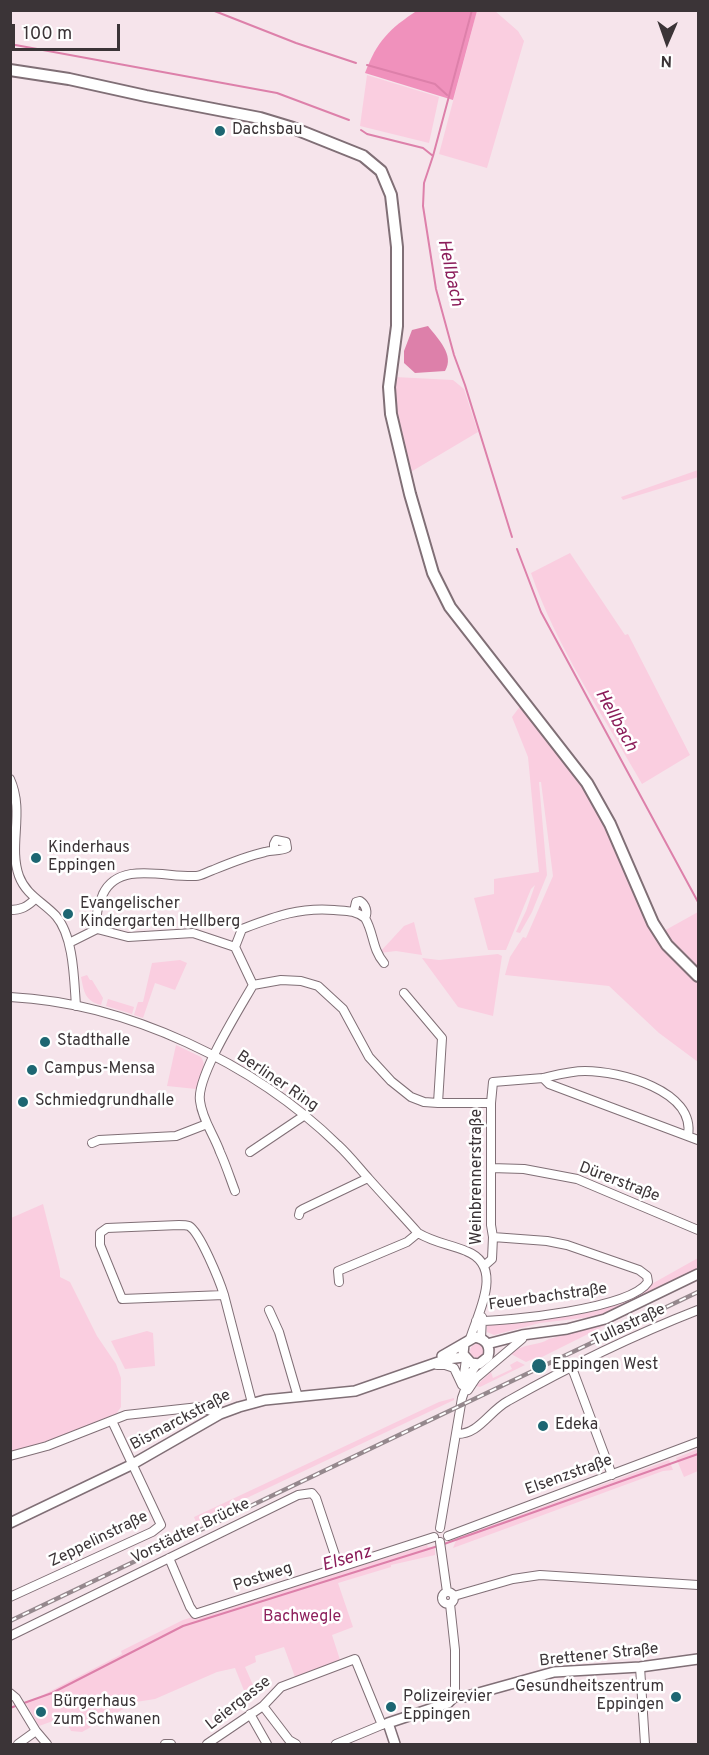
<!DOCTYPE html>
<html>
<head>
<meta charset="utf-8">
<style>
  body { margin:0 }
  #map { position:relative; width:709px; height:1755px; overflow:hidden; background:#f6e4eb; font-family:Overpass,sans-serif }
  canvas { display:block }
  .frame { position:absolute; inset:0; border:12px solid #3b3437; pointer-events:none }
  .north { position:absolute; left:637px; top:12px; width:60px; height:60px; -webkit-text-stroke:4px #fff; paint-order:stroke; rotate:182deg; font-size:16px; font-weight:700; line-height:24px; text-align:center; color:#3b3437 }
  .north::after { content:''; display:block; margin:auto; width:21px; height:27px; background:#3b3437; clip-path:polygon(50% 0,100% 100%,50% 72%,0 100%) }
  .scale { position:absolute; left:12px; top:24px; width:108px; height:27px; box-sizing:border-box; border:3px solid #3b3437; border-top:0; padding-left:8px; font-size:18px; line-height:21px; white-space:nowrap; color:#3b3437; -webkit-text-stroke:4px #fff; paint-order:stroke }
</style>
</head>
<body>
<div id="map">
<canvas width="709" height="1755"></canvas>
<div class="frame"></div>
<div class="north">N</div>
<div class="scale">100 m</div>
</div>
<script>
const context = document.querySelector('canvas').getContext('2d');
context.lineJoin = 'round';
function fillPath(path, color) { context.fillStyle = color; context.fill(path, 'evenodd'); }
function trace(path, color, width, dash) { context.strokeStyle = color; context.lineWidth = width; context.lineCap = dash ? 'butt' : 'round'; context.setLineDash(dash || []); context.stroke(path); }
function drawText(font, color, halo, rows, align = 'center') {
  context.font = font + ' Overpass,sans-serif'; context.lineWidth = 5; context.setLineDash([]); context.textBaseline = 'middle'; context.strokeStyle = halo; context.fillStyle = color; for (const [text, x, y, turn = 0] of rows) {
    context.save(); context.translate(x, y); context.rotate((+turn || 0) * Math.PI / 180); context.textAlign = isNaN(turn) ? turn : align; if (halo) context.strokeText(text, 0, 0); context.fillText(text, 0, 0); context.restore();
  }
}
fillPath(new Path2D(`
  M477,11h18l23,20 6,10 -37,127 -48,-14z
  M367,75l72,22 -10,46 -69,-17z
  M395,377l58,3 11,9 14,43 -69,41c-8,-32 -16,-63 -14,-96z
  M698,470v7l-75,23 -2,-3z
  M570,553l55,82 3,-1 62,121 -48,29c-39,-69 -85,-136 -111,-211z
  M521,705l65,85 14,24 56,124 8,-3 -2,-3 36,-20v150l-39,-29 -50,-47 -104,-11 5,-18 13,-20 3,1 27,-62 -12,-94h-2l8,93 -15,37 -12,21 -4,-1 10,-21 9,-26 -4,4 -25,61h-18l-14,-52 20,-4v-15l45,-7 -11,-115 -16,-40z
  M414,922l8,33 -26,-4 -16,2v-1l24,-26z
  M498,954l4,2 -9,60 -35,-9 -36,-49 17,2z
  M180,960l7,3 -12,27 -20,-7 -12,35 -9,-3 4,-13h5l9,-39z
  M87,975l3,5h2l11,18 -2,7c-16,-4 -17,-13 -20,-28z
  M108,999l26,8 -2,7 -26,-8z
  M176,1045l25,12c7,10 -1,22 -5,32l-29,-3z
  M43,1204l17,67v6l10,5 27,54 19,28 5,14v29l-7,10 -71,28 -32,6v-233z
  M698,1258v12l-79,40 -19,6 -60,7 -46,12 -7,-3v-6l7,-2 111,-17 11,-3z
  M640,1308l-102,51 -1,-2 -11,5 -15,-8c14,-12 25,-7 38,-15l49,-14z
  M147,1331l6,2 2,33 -30,3 -14,-28z
  M470 1351a7 7 0 1 1 14 0a7 7 0 1 1-14 0Z
  M517,1361l8,4 -45,22 -4,-1 15,-14 2,6 19,-9 -2,-4z
  M454,1398v2l-258,122 -2,-5 245,-115z
  M698,1449v22l-14,6 -8,-19z
  M669,1460l4,10 -10,1 -210,77 4,-10z
  M427,1545l1,2h7v8l-44,10v2l-53,16 15,44 -21,8 8,25 -45,17 -11,-30 -29,9 1,6 -11,5 8,18 -2,1 1,4 -7,3 -10,-25 -18,4 -62,27 -19,3 -54,30 -11,-1 -7,-14 -25,9 -14,-24 14,-5 83,-43 -1,-3 62,-31z`), '#facee0');
fillPath(new Path2D(`
  M418,10l59,1 -24,89 -88,-27c12,-32 24,-44 53,-63z`), '#f091bc');
fillPath(new Path2D(`
  M428,326c10,13 27,29 17,45l-30,2 -11,-10v-12l8,-21z`), '#dd80aa');
trace(new Path2D(`
  M212,10l84,33 60,20
  M472,10l-39,146 -9,27 -1,23 13,83 18,66 11,30 47,152
  M10,44l267,49 72,27
  M367,65l68,19 12,11
  M361,130l6,4 56,14 10,8
  M517,549l24,63 157,290
  M444,1544l254,-90
  M10,1708l42,-15 131,-67 255,-80`), '#dd80aa', 2);
const minor = new Path2D(`
  M10,779c15,33 -2,66 9,97 7,19 24,26 37,40 18,21 18,64 20,90
  M10,910c11,0 17,-3 25,-11
  M365,918c9,15 7,31 19,45
  M97,929c-2,-14 1,-22 6,-35 16,-34 64,-16 93,-18 5,0 11,-4 17,-6 17,-7 34,-14 52,-18 7,-2 15,-1 22,-4l-1,-6 -10,-2 -2,4v6
  M69,943l28,-14 31,8 65,-4 42,14 18,38
  M235,947l7,-18c32,-12 57,-22 92,-19 12,1 21,0 31,8 3,-6 1,-13 -5,-17l-4,1 -2,9
  M404,993l38,45 -4,65
  M10,997c118,6 244,66 328,148 11,10 21,23 31,34 16,18 33,36 49,54 17,10 31,11 48,18 39,15 12,61 4,88
  M543,1078c13,-3 28,-7 42,-7 34,0 111,19 103,65
  M92,1143l7,-3 77,-4 31,-12
  M250,1152l55,-37
  M491,1168l33,1 53,10 121,51
  M235,1191c-5,-13 -9,-26 -15,-39 -6,-17 -18,-33 -20,-51 -4,-24 40,-93 53,-116l28,-5 20,1 17,5 25,23 26,48 22,24 20,16 13,5 14,1h53
  M299,1215l1,-4 3,-2 65,-31
  M484,1266l8,-7 1,-22 -2,-12v-122l2,-21 50,-4 6,6 149,56
  M339,1282l-1,-11 69,-29 11,-9
  M224,1295c-4,-13 -24,-63 -35,-69 -3,-1 -7,-1 -10,-1l-72,3 -7,5v12l22,54 102,-4 28,108
  M269,1310l10,22 19,65
  M476,1321c33,0 154,-12 172,-39l-1,-6 -8,-6 -72,-25 -20,-4 -54,-4
  M481,1338l1,-21
  M437,1365h8l9,3 8,17
  M572,1368l40,107
  M463,1382l3,-23
  M468,1390l8,-12 46,-39
  M456,1434c23,1 33,-23 52,-33 60,-34 126,-66 190,-91
  M10,1456l37,-10 79,-31 73,-8 21,7
  M440,1528l22,-130 9,-25 6,-9
  M448,1536l250,-94
  M440,1542l7,50
  M169,1558l21,49 5,7 239,-77
  M442 1598a6 6 0 1 1 12 0a6 6 0 1 1-12 0Z
  M454,1596l59,-17 27,-4 158,10
  M10,1597l142,-65 9,-7 -49,-104
  M450,1604l5,46v46
  M10,1636l288,-141 14,-2 4,5 20,60 6,8
  M640,1667l5,77
  M10,1693l6,5 20,33 11,13
  M263,1706l26,34 7,4
  M250,1714l17,30
  M18,1744l18,-13
  M165,1744h6
  M207,1744l56,-38 18,-19 74,-28 27,66
  M336,1744l48,-20`);
const tertiary = new Path2D(`
  M487,1344l35,-9 45,-6 38,-10 93,-45
  M442,1356l33,-19c11,2 16,9 13,20l-9,7 -8,-1 -8,-9 1,-10
  M10,1523l121,-58 89,-51 19,-7 26,-7 90,-9 92,-32 17,-2
  M395,1744l-7,-21 60,-20 7,-7 9,1 90,-25 86,-5 58,-8`);
const secondary = new Path2D(`
  M10,70l59,9 77,17 114,22 33,10 70,28 18,15 10,24 6,52v79l-8,61 2,27 19,80 23,79 17,34 137,176 23,41 43,99 14,22 31,31`);
trace(minor, '#806f76', 10);
trace(tertiary, '#806f76', 12);
trace(secondary, '#806f76', 14);
trace(minor, '#fff', 8);
trace(tertiary, '#fff', 9);
trace(secondary, '#fff', 10);
const rail = new Path2D(`
  M10,1621l688,-329`);
trace(rail, '#95888d', 4.5);
trace(rail, '#fff', 2, [7]);
for (const [x, y, r, color] of [
  [220,131,6,"#1d6672"],
  [36,858,6,"#1d6672"],
  [68,914,6,"#1d6672"],
  [45,1042,6,"#1d6672"],
  [32,1070,6,"#1d6672"],
  [23,1102,6,"#1d6672"],
  [539,1366,8,"#1d6672"],
  [543,1426,6,"#1d6672"],
  [676,1697,6,"#1d6672"],
  [391,1707,6,"#1d6672"],
  [41,1712,6,"#1d6672"]
]) { const dot = new Path2D(); dot.arc(x, y, r, 0, 2 * Math.PI); context.fillStyle = color; context.fill(dot); trace(dot, '#fff', 2); }
drawText('16px', '#3b3437', '#fff', [
  ["Dachsbau",232,131],
  ["Kinderhaus",48,849],
  ["Eppingen",48,867],
  ["Evangelischer",80,905],
  ["Kindergarten Hellberg",80,923],
  ["Stadthalle",57,1042],
  ["Campus-Mensa",44,1070],
  ["Schmiedgrundhalle",35,1102],
  ["Eppingen West",552,1366],
  ["Edeka",555,1426],
  ["Gesundheitszentrum",664,1688,"right"],
  ["Eppingen",664,1706,"right"],
  ["Polizeirevier",403,1698],
  ["Eppingen",403,1716],
  ["Bürgerhaus",53,1703],
  ["zum Schwanen",53,1721]
], 'left');
drawText('16px', '#3b3437', '#fff', [
  ["Berliner Ring",277,1082,34],
  ["Weinbrennerstraße",478,1177,-90],
  ["Dürerstraße",619,1183,21],
  ["Feuerbachstraße",548,1298,-8],
  ["Tullastraße",629,1326,-25],
  ["Bismarckstraße",181,1421,-28],
  ["Elsenzstraße",569,1476,-20],
  ["Vorstädter Brücke",191,1532,-26],
  ["Zeppelinstraße",99,1540,-26],
  ["Postweg",263,1578,-18],
  ["Brettener Straße",599,1656,-6],
  ["Leiergasse",239,1704,-38]
]);
drawText('16px', '#8d205c', '#fff', [
  ["Bachwegle",302,1618]
]);
drawText('italic 18px', '#8b1d5a', '#fff', [
  ["Hellbach",449,273,78],
  ["Hellbach",615,721,61],
  ["Elsenz",347,1560,-17]
]);
</script>
</body>
</html>
